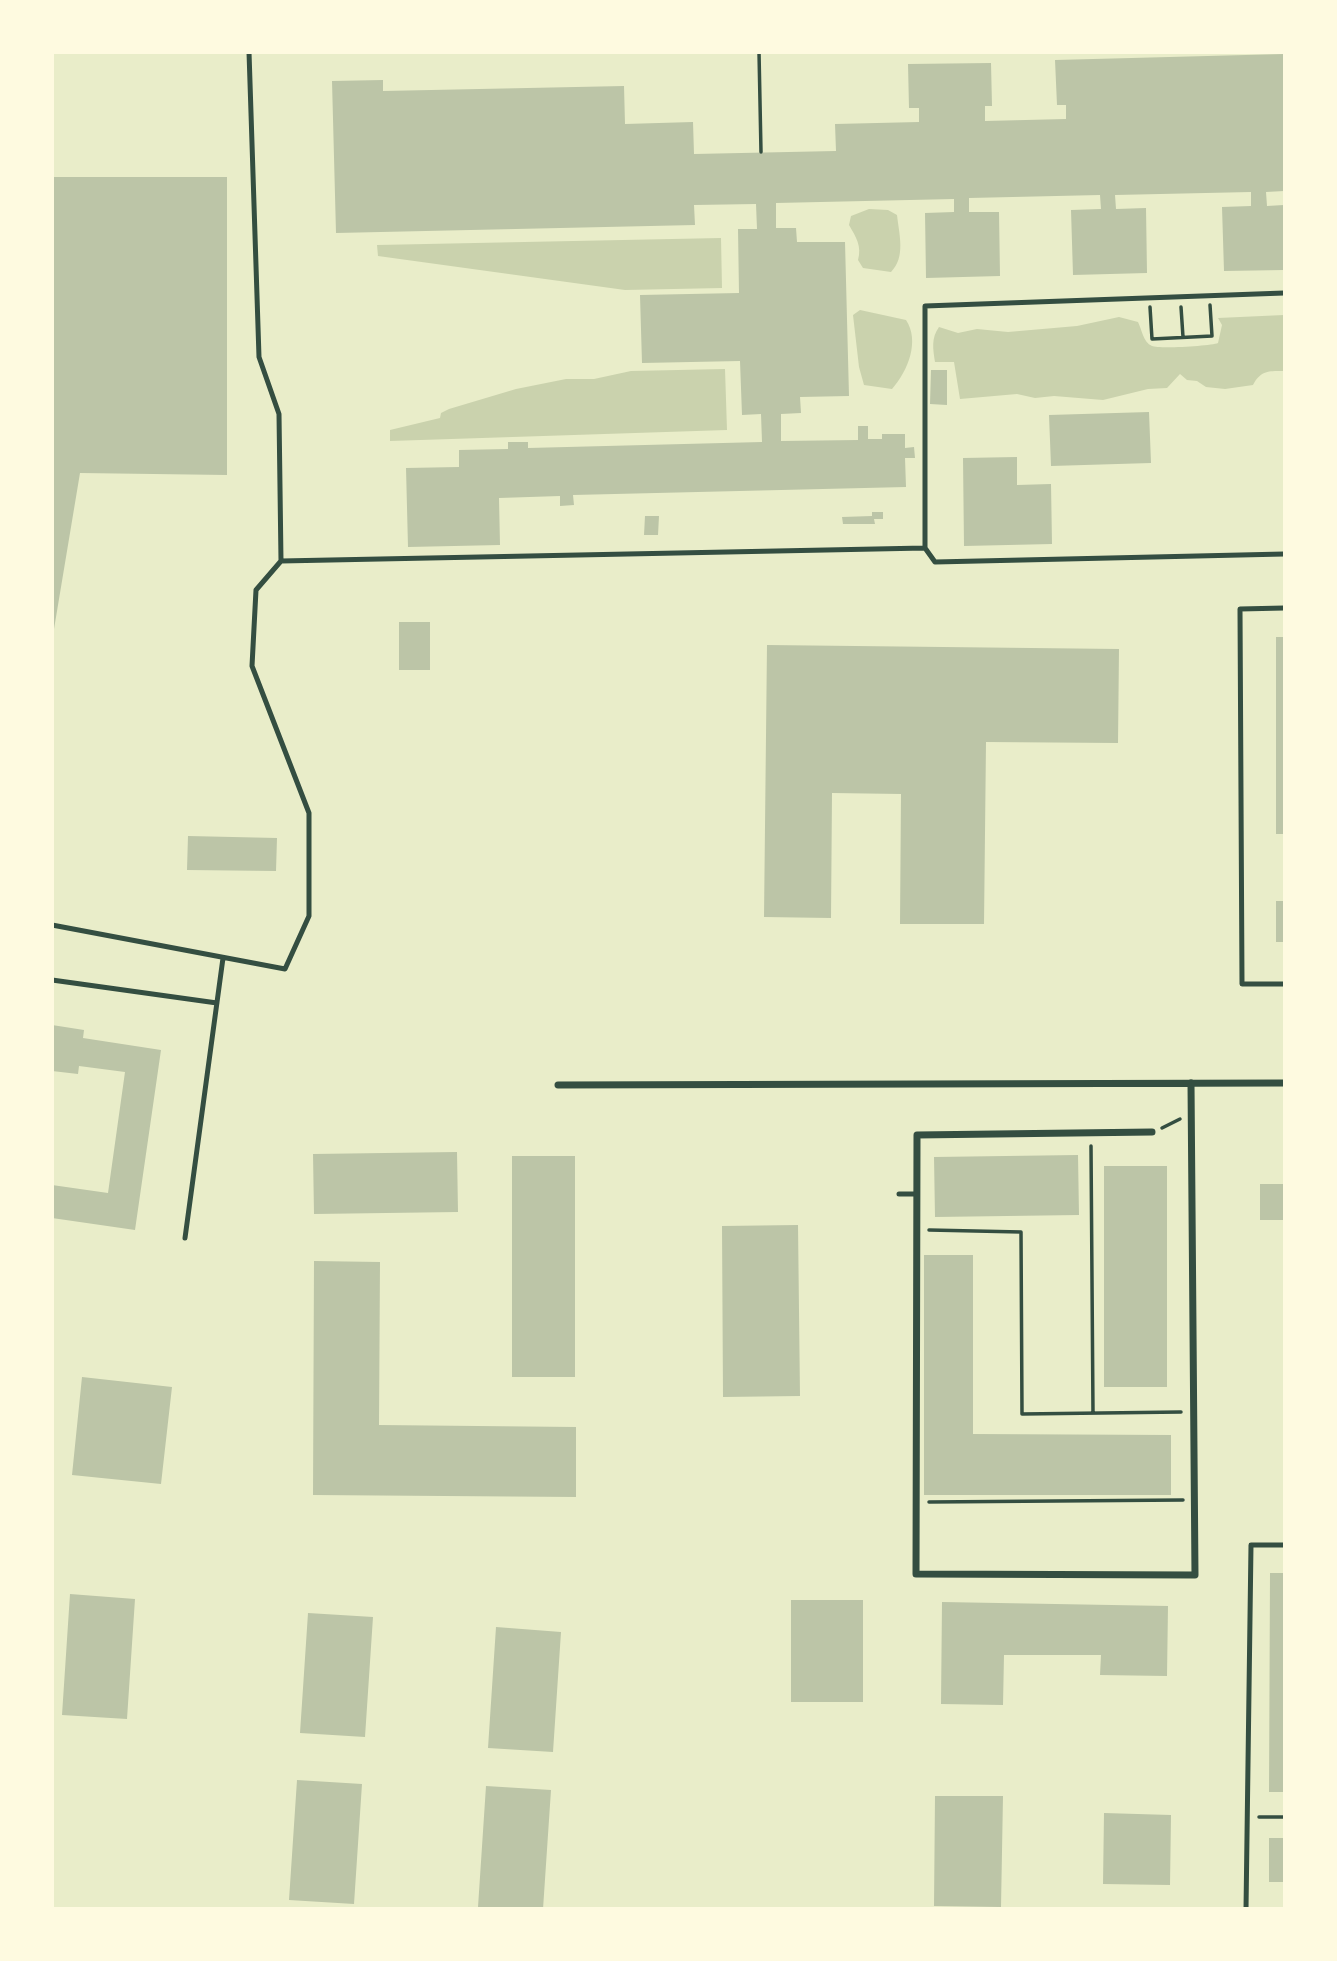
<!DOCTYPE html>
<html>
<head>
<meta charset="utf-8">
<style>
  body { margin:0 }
  #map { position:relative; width:1337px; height:1961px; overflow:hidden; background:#e9edc9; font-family:"Fira Sans",sans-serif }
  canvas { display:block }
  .frame { position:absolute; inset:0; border:54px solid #fefae0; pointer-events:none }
</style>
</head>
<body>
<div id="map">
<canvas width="1337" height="1961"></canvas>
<div class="frame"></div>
</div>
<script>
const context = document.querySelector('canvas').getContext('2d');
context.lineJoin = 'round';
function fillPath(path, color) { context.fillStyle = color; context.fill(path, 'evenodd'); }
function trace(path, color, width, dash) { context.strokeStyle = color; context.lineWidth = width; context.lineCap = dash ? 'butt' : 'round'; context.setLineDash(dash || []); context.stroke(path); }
fillPath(new Path2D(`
  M869,209l19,1 9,5c2,19 9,42 -6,57l-28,-4 -5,-8c4,-14 -2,-23 -9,-35l2,-9z
  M721,238l1,50 -97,2 -247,-34 -1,-11z
  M860,310l46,10c14,21 2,51 -14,69l-28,-4 -5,-18 -6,-52z
  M1284,315v56c-15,0 -23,-1 -31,14l-28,4 -19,-2 -9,-6 -10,-1 -7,-6 -13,14 -19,1 -45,11 -49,-4 -19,2 -18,-4 -57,5 -6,-37h-19c-2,-13 -4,-24 4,-35l19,6 19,-4 31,3 69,-6 42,-9 19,5c4,8 5,20 14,24 7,3 59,0 66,-3l4,-18 -4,-7z
  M725,369l2,61 -337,11v-11l50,-12 1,-5 8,-4 67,-20 50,-10h28l37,-8z`), '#cad2ad');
fillPath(new Path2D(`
  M1284,54v137l-18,1 1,14 17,-1v65l-60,1 -2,-64 29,-1v-14l-136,3 1,14 30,-1 1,65 -74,2 -2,-65 30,-1 -1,-14 -131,3v14h30l1,64 -74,2 -1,-65 29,-1v-13l-178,4v25h20l1,14h48l4,154 -49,1 1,16 -20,1v27l77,-1v-14h10v13h14v-5h23v14l9,-1 1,11h-10l1,29 -333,8 1,10 -14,1v-10l-61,2 1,47 -92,2 -2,-79 53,-1v-17l49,-1v-7h20v6l234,-6 -1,-28 -19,1 -2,-54 -98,2 -2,-68 99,-2 -1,-64h19l-1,-25 -62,1 1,20 -359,8 -4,-152 51,-1v11l241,-5 1,38 68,-2 1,32 142,-3 -1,-27 84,-2v-14h-10l-1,-44 83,-1 1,43h-7v15l81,-2v-14h-9l-2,-45z
  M52,177h175v298l-147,-2 -26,156z
  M931,370h16v35l-17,-1z
  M1149,412l2,51 -100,3 -2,-51z
  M1017,457v28l34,-1 1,60 -88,2 -1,-88z
  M872,512h11v7h-9l1,5h-32l-1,-7 30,-1z
  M645,516h14l-1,19h-14z
  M399,622h31v48h-31z
  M1276,637h8v197h-8z
  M767,645l352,4 -1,94 -132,-1 -2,182h-84l1,-130 -69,-1 -1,125 -67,-1z
  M188,836l89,2 -1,33 -89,-1z
  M1276,901h8v41h-8z
  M52,1025l32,5 -1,8 78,12 -26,180 -83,-12v-33l56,8 17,-121 -46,-6 -1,8 -26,-3z
  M457,1152l1,60 -144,2 -1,-60z
  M1078,1155l1,60 -144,2 -1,-60z
  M512,1156h63v221h-63z
  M1104,1166h63v221h-63z
  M1260,1184h24v36h-24z
  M798,1225l2,171 -77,1 -1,-171z
  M924,1255h49v179l198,1v60h-247z
  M314,1261l66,1 -1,163 197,2v70l-263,-2z
  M82,1377l90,10 -11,97 -89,-9z
  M1270,1573h14v219h-15z
  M70,1594l65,5 -8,120 -65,-4z
  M791,1600h72v102h-72z
  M942,1602l226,4 -1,70 -67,-1 1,-20h-97l-1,50 -62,-1z
  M308,1613l65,4 -8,120 -65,-4z
  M496,1627l65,5 -8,120 -65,-4z
  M297,1780l65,4 -8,120 -65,-4z
  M486,1786l65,4 -8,119 -65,-2z
  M935,1796h68l-2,111 -67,-1z
  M1104,1813l67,2 -1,70 -67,-1z
  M1269,1838h15v44h-15z`), '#bcc5a7');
trace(new Path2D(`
  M759,52l2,100
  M1150,307l2,32 60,-3 -2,-31
  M1181,307l2,30
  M1162,1128l18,-9
  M1091,1146l2,267
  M929,1230l92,2 1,182 159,-2
  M929,1502l254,-2
  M1259,1817h25`), '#344e41', 3.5);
trace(new Path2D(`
  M249,52l10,305 20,57 2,147 644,-13v-242l359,-13
  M925,548l10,14 349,-8
  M1284,608l-44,1 2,375h42
  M52,925l233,44 24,-53v-103l-57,-147 4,-76 25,-29
  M52,980l165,23
  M899,1194h18
  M185,1238l38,-280
  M1246,1909l5,-364h33`), '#344e41', 5);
trace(new Path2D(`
  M558,1085l726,-2
  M1152,1132l-235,3 -1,439 279,1 -4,-492`), '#344e41', 7);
</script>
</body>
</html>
